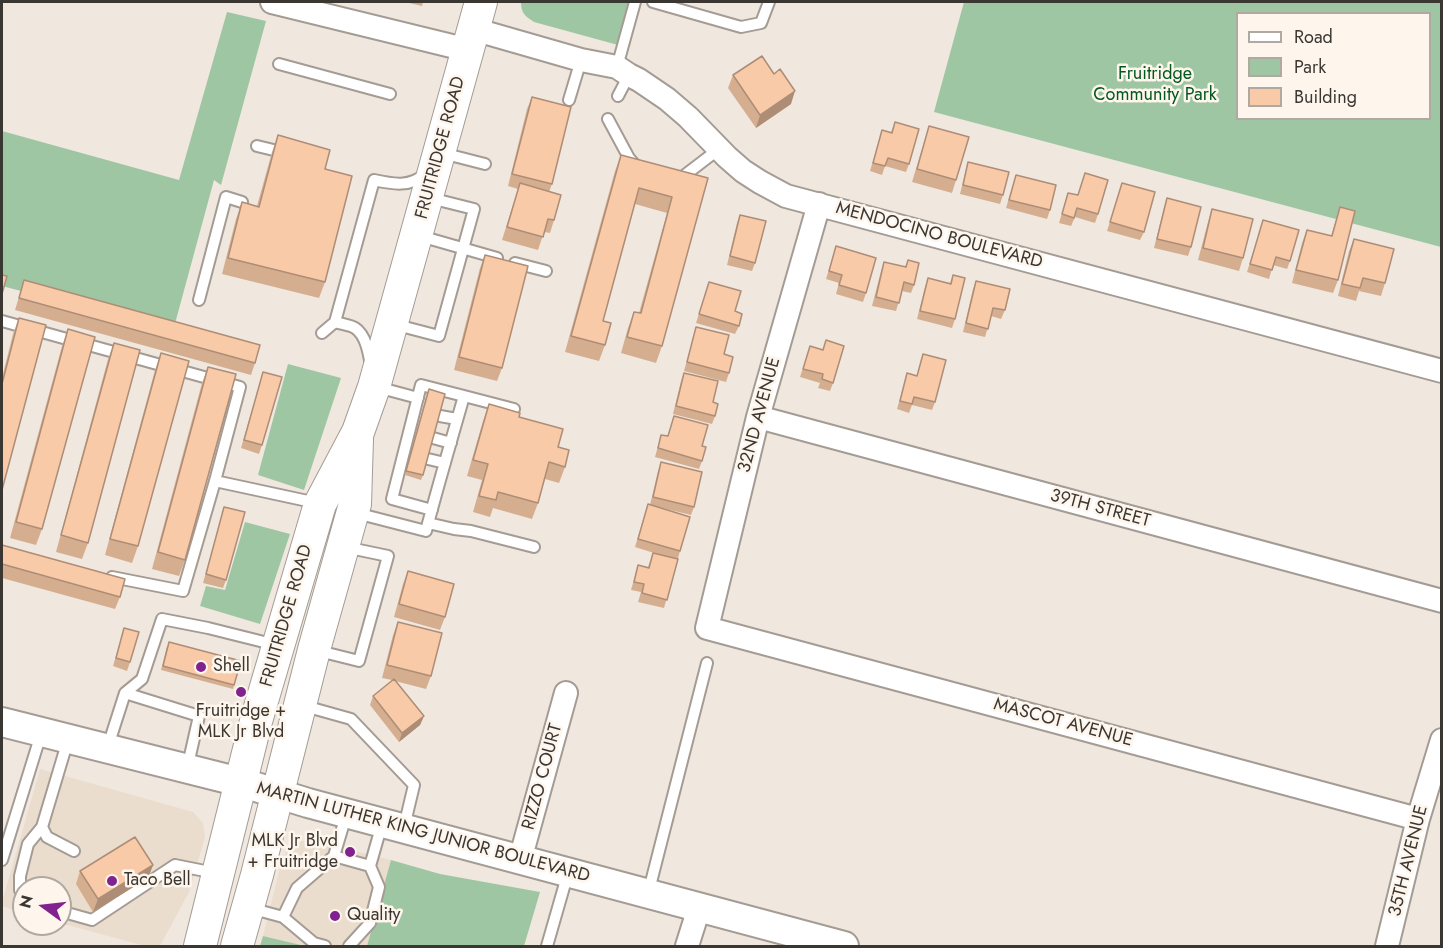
<!DOCTYPE html>
<html>
<head>
<meta charset="utf-8">
<style>
  body { margin:0 }
  #map { position:relative; width:1443px; height:948px; overflow:hidden; background:#f0e7df; font-family:Jost,sans-serif }
  canvas { display:block }
  .frame { position:absolute; inset:0; border:3px solid #3a3733; pointer-events:none }
  .legend { position:absolute; left:1236px; top:12px; width:195px; height:108px; box-sizing:border-box; background:#fef5ec; border:2px solid #b0a9a2; margin:0; padding:8px 10px; list-style:none; font-size:18px; color:#3a3733 }
  .legend li { display:flex; align-items:center; gap:12px; height:30px }
  .legend b { width:30px; border:2px solid #b0a9a2 }
  .north { position:absolute; left:12px; top:876px; width:60px; height:60px; box-sizing:border-box; background:#fef5ec; border:2px solid #b0a9a2; border-radius:50%; rotate:285deg; font-size:16px; font-weight:700; line-height:24px; text-align:center; color:#3a3733 }
  .north::after { content:''; display:block; margin:auto; width:21px; height:27px; background:#81238f; clip-path:polygon(50% 0,100% 100%,50% 72%,0 100%) }
</style>
</head>
<body>
<div id="map">
<canvas width="1443" height="948"></canvas>
<div class="frame"></div>
<ul class="legend">
<li><b style="height:8px;background:#fff"></b>Road</li>
<li><b style="height:16px;background:#9fc6a3"></b>Park</li>
<li><b style="height:16px;background:#f8caa8"></b>Building</li>
</ul>
<div class="north">N</div>
</div>
<script>
const context = document.querySelector('canvas').getContext('2d');
context.lineJoin = 'round';
function fillPath(path, color) { context.fillStyle = color; context.fill(path, 'evenodd'); }
function trace(path, color, width, dash) { context.strokeStyle = color; context.lineWidth = width; context.lineCap = dash ? 'butt' : 'round'; context.setLineDash(dash || []); context.stroke(path); }
function drawText(font, color, halo, rows, align = 'center') {
  context.font = font + ' Jost,sans-serif'; context.lineWidth = 5; context.setLineDash([]); context.textBaseline = 'middle'; context.strokeStyle = halo; context.fillStyle = color; for (const [text, x, y, turn = 0] of rows) {
    context.save(); context.translate(x, y); context.rotate((+turn || 0) * Math.PI / 180); context.textAlign = isNaN(turn) ? turn : align; if (halo) context.strokeText(text, 0, 0); context.fillText(text, 0, 0); context.restore();
  }
}
fillPath(new Path2D(`
  M40,769l153,43 10,11 2,14 -16,55 -29,54h-15l-85,-23v-35h-36v25l-22,-7v-4z
  M301,841h14l76,19 -24,86h-62l-42,-10 19,-77 7,-12z`), '#eaddce');
fillPath(new Path2D(`
  M521,2h109l-12,43 -84,-23c-9,-6 -13,-9 -13,-20z
  M964,2h477v245l-507,-135zM1238,14h192v104h-192z
  M227,12l39,9 -45,164 -7,-5 -41,151 -171,-45v-155l177,49z
  M288,364l53,14 -37,112 -46,-15z
  M245,522l45,12 -30,90 -60,-18 6,-20 19,4z
  M391,860l49,14 100,18 -16,54h-157z
  M263,936l42,10h-45z`), '#9fc6a3');
const service = new Path2D(`
  M653,2l88,25 20,-4 8,-21
  M279,64l111,30
  M617,67l18,-65
  M618,96l11,-21
  M569,100l12,-40
  M608,119l21,39 7,8
  M257,146l29,7
  M442,153l43,11
  M678,179l3,-1 38,-29
  M420,236l77,22
  M515,263l31,8
  M199,300l27,-103 16,5
  M2,321l238,66 -25,94 -32,110 -71,-14
  M335,322c6,2 15,3 20,6 11,7 14,26 16,38
  M393,324l46,12 35,-127 -44,-11
  M322,333l13,-11 39,-142c18,4 37,8 52,-7
  M377,387l41,11
  M464,396l50,13
  M440,416l17,3
  M433,438l18,5
  M428,459l17,4
  M215,481l102,22
  M356,513l70,18c12,-45 25,-90 38,-135l-43,-11 -29,114 40,11
  M428,523l26,6 17,2 63,16
  M315,650l44,11 29,-105 -43,-9
  M125,693l74,23 -12,53
  M301,705l50,14 63,66 -10,42
  M108,746l17,-53 17,-14 20,-60 46,9 68,17
  M42,827l5,10 27,14
  M334,856l12,-40
  M2,860l39,-126
  M648,894l59,-231
  M24,896l-4,-6v-14l8,-32 14,-17 26,-87
  M250,908l33,9 31,26 11,3
  M60,911l32,9 83,-55 40,8
  M283,917l14,-29 37,-32 36,10
  M349,946l21,-23 9,-36 -9,-21 12,-42
  M547,946l21,-73`);
const minor = new Path2D(`
  M272,2l196,48
  M473,29l108,31 36,7 12,8 10,5 28,19 21,18 39,40 16,14 17,11 26,14 656,175
  M819,204l-61,213 -51,211 711,191
  M758,417l684,184
  M520,860l46,-167
  M687,946l12,-38
  M1387,946l31,-127 24,-79`);
const tertiary = new Path2D(`
  M2,722l238,60 68,21 536,143`);
const secondary = new Path2D(`
  M200,946l56,-225 64,-217 38,-72 16,-45 107,-385
  M237,946l20,-71 58,-229 40,-142 2,-65`);
trace(service, '#a49c94', 14);
trace(minor, '#a49c94', 26);
trace(tertiary, '#a49c94', 32);
trace(secondary, '#a49c94', 34);
trace(service, '#fff', 10);
trace(minor, '#fff', 22);
trace(tertiary, '#fff', 28);
trace(secondary, '#fff', 32);
fillPath(new Path2D(`
  M405,2h18l-1,4z
  M733,75l58,29 -35,24 -28,-40z
  M532,97l20,87 -3,8 5,28 -4,13 -6,-1 -6,18 -36,-10 16,-51 -10,-3 19,-77z
  M895,122l14,42 -3,8 -21,-6 -3,9 -12,-4 12,-41 9,2z
  M929,126l27,54 -4,13 -40,-11z
  M278,135l47,34v113l-6,16 -97,-24 14,-55 6,-17 15,4 15,-54z
  M621,155l87,23 -46,168 -6,17 -35,-10 7,-25 6,-16 5,1 28,-100 -32,-9 -32,117 2,24 -6,16 -34,-9 50,-181z
  M968,162l35,33 -3,9 -40,-10z
  M1085,173l13,41 -3,9 -20,-6 -4,9 -12,-3 9,-30 10,2z
  M1016,175l34,35 -3,9 -41,-11z
  M1122,183l22,49 -4,8 -33,-9z
  M1167,198l24,49 -3,9 -34,-8 10,-41z
  M1340,207l-2,73 -5,13 -41,-10 10,-40 5,-13 24,6z
  M1212,209l31,49 -4,13 -41,-11 10,-38z
  M740,215l15,48 -3,8 -25,-6 10,-42z
  M1263,220l27,41 -3,8 -14,-4 -4,14 -22,-7z
  M1354,239l31,44 -4,13 -22,-5 -3,10 -18,-5 11,-45z
  M836,246l30,47 -3,9 -27,-8 3,-11 -13,-4z
  M485,255l17,113 -5,13 -43,-11 26,-102z
  M908,260l6,25 -3,8 -9,-2 -6,20 -24,-5 9,-35 3,-9 21,5z
  M953,275l2,44 -3,9 -35,-9 8,-32 3,-9 22,5z
  M24,280l231,83 -4,12 -236,-65z
  M976,281l29,29 -4,9 -10,-3 -6,21 -22,-5 10,-43z
  M709,282l26,29 4,15 -4,8 -39,-11z
  M19,318l-17,172v-112l11,-44z
  M696,327l28,27 5,19 -3,9 -42,-11z
  M68,329l-26,200 -6,16 -26,-7 52,-192z
  M826,340l7,43 -3,8 -12,-3 2,-5 -20,-6 10,-31 13,4z
  M114,343l-26,200 -6,16 -26,-7 52,-193z
  M161,353l-23,193 -6,17 -27,-8 50,-185z
  M923,354l12,48 -3,8 -20,-5 -3,8 -12,-4 10,-36 10,3z
  M208,367l-23,193 -6,16 -27,-7 50,-186z
  M263,372l-1,73 -3,9 -18,-6z
  M684,373l29,29 2,14 -3,8 -39,-10 8,-33z
  M427,393l-4,82 -2,5 -16,-5z
  M489,404l30,13 39,30 7,20 -6,16 -14,-4 -7,24 -6,16 -39,-11 -3,9 -17,-5 9,-32 -15,-4 16,-55z
  M674,416l28,30v15l-3,8 -44,-12 6,-22 7,1z
  M661,462l33,45 -3,8 -33,-8 22,44 -16,57 -26,-6 3,-10 -10,-2 7,-25 10,2 5,-14h1l-19,-6 10,-34 3,-9 2,1 8,-34z
  M224,507l2,73 -3,8 -20,-5z
  M2,545l118,52 -5,12 -113,-31z
  M408,571l37,46 -5,13 -46,-13 9,-33z
  M398,622l33,54 -5,13 -31,-8 29,35 -4,9 -21,17 -29,-37 3,-9 19,-16 -10,-2 11,-43z
  M124,628l6,34 -3,9 -14,-5z
  M167,646l67,39 -1,4 -72,-19z
  M153,865l-5,13 -55,34 -17,-28 4,-13z`), '#d5ae90');
fillPath(new Path2D(`
  M795,91l-4,13 -35,24 4,-13z
  M424,716l-4,9 -21,17 3,-9z
  M153,865l-5,13 -55,34 5,-13z`), '#ae8d76');
const building = new Path2D(`
  M762,56l12,18 6,-5 15,22 -35,24 -27,-40z
  M532,97l39,10 -19,77 -40,-10z
  M895,122l24,7 -10,35 -21,-6 -3,8 -12,-3 9,-33 10,3z
  M929,126l40,11 -13,43 -39,-11z
  M278,135l52,15 -5,19 27,7 -27,106 -97,-24 14,-56 17,5z
  M621,155l87,23 -46,168 -35,-9 7,-25 7,1 31,-116 -33,-9 -36,133 8,2 -6,22 -34,-9z
  M968,162l41,10 -6,23 -40,-10z
  M1085,173l23,7 -10,34 -21,-6 -3,10 -12,-4 6,-21 10,2z
  M1016,175l40,10 -6,25 -41,-10z
  M520,183l41,12 -7,25 -6,-1 -5,18 -36,-10z
  M1122,183l33,9 -11,40 -34,-10z
  M1167,198l34,9 -10,40 -34,-8z
  M1340,207l15,4 -17,69 -42,-10 11,-40 25,6z
  M1212,209l41,10 -10,39 -40,-10z
  M740,215l26,6 -11,42 -25,-7z
  M1263,220l36,10 -9,31 -14,-4 -4,13 -22,-6z
  M1354,239l40,10 -9,34 -22,-5 -3,10 -18,-4z
  M836,246l40,12 -10,35 -27,-8 3,-10 -13,-4z
  M485,255l43,11 -26,102 -43,-11z
  M908,260l11,3 -5,22 -10,-3 -5,21 -23,-6 8,-35 22,5z
  M2,275l5,1 -5,18z
  M953,275l12,3 -10,41 -35,-8 8,-33 23,6z
  M24,280l236,65 -5,18 -236,-65z
  M976,281l34,8 -5,21 -12,-2 -5,21 -22,-6z
  M709,282l32,9 -6,20 7,3 -3,12 -40,-12z
  M19,318l27,7 -44,165v-106z
  M696,327l33,8 -5,19 9,3 -4,16 -42,-11z
  M68,329l27,8 -53,192 -26,-7z
  M826,340l18,6 -11,37 -11,-4 1,-5 -20,-5 7,-23 13,4z
  M114,343l26,7 -52,193 -27,-8z
  M161,353l28,8 -51,185 -28,-7z
  M923,354l23,6 -11,42 -21,-5 -2,7 -12,-3 7,-28 10,3z
  M208,367l28,7 -51,186 -27,-8z
  M263,372l19,5 -20,68 -18,-5z
  M684,373l34,8 -5,21 5,2 -3,12 -39,-10z
  M429,389l16,5 -22,81 -17,-4z
  M489,404l31,9 -1,4 44,12 -5,18 11,3 -4,17 -16,-5 -11,41 -40,-11 -2,8 -17,-4 9,-32 -15,-4z
  M674,416l34,9 -6,21 4,1 -4,14 -44,-13 3,-13 7,1z
  M661,462l41,10 -8,35 -41,-10z
  M648,504l42,13 -10,34 -42,-12z
  M224,507l21,5 -19,68 -20,-6z
  M2,545l123,34 -5,18 -118,-33z
  M653,553l25,6 -11,41 -25,-7 2,-9 -10,-2 4,-17 11,3z
  M408,571l46,13 -9,33 -46,-13z
  M398,622l44,11 -11,43 -44,-11z
  M124,628l15,4 -9,30 -14,-4z
  M169,642l72,19 -7,24 -71,-19z
  M394,679l30,37 -22,17 -29,-37z
  M135,837l18,28 -55,34 -18,-28z`);
fillPath(building, '#f8caa8');
trace(building, '#ae8d76', 1.5);
for (const [x, y, r, color] of [
  [201,667,6,"#81238f"],
  [241,692,6,"#81238f"],
  [350,852,6,"#81238f"],
  [112,881,6,"#81238f"],
  [335,916,6,"#81238f"]
]) { const dot = new Path2D(); dot.arc(x, y, r, 0, 2 * Math.PI); context.fillStyle = color; context.fill(dot); trace(dot, '#fef5ec', 2); }
drawText('18px', '#00591f', '#fef5ec', [
  ["Fruitridge",1155,75],
  ["Community Park",1155,96]
]);
drawText('18px', '#3a3733', '#fef5ec', [
  ["FRUITRIDGE ROAD",441,148,-75],
  ["MENDOCINO BOULEVARD",939,236,15],
  ["32ND AVENUE",760,415,-75],
  ["39TH STREET",1100,509,15],
  ["FRUITRIDGE ROAD",287,616,-74],
  ["MASCOT AVENUE",1063,723,15],
  ["RIZZO COURT",543,777,-75],
  ["MARTIN LUTHER KING JUNIOR BOULEVARD",423,833,15],
  ["35TH AVENUE",1409,861,-76]
]);
drawText('18px', '#3a3733', '#fef5ec', [
  ["Shell",213,667],
  ["Fruitridge +",241,712,"center"],
  ["MLK Jr Blvd",241,733,"center"],
  ["MLK Jr Blvd",338,842,"right"],
  ["+ Fruitridge",338,863,"right"],
  ["Taco Bell",124,881],
  ["Quality",347,916]
], 'left');
</script>
</body>
</html>
